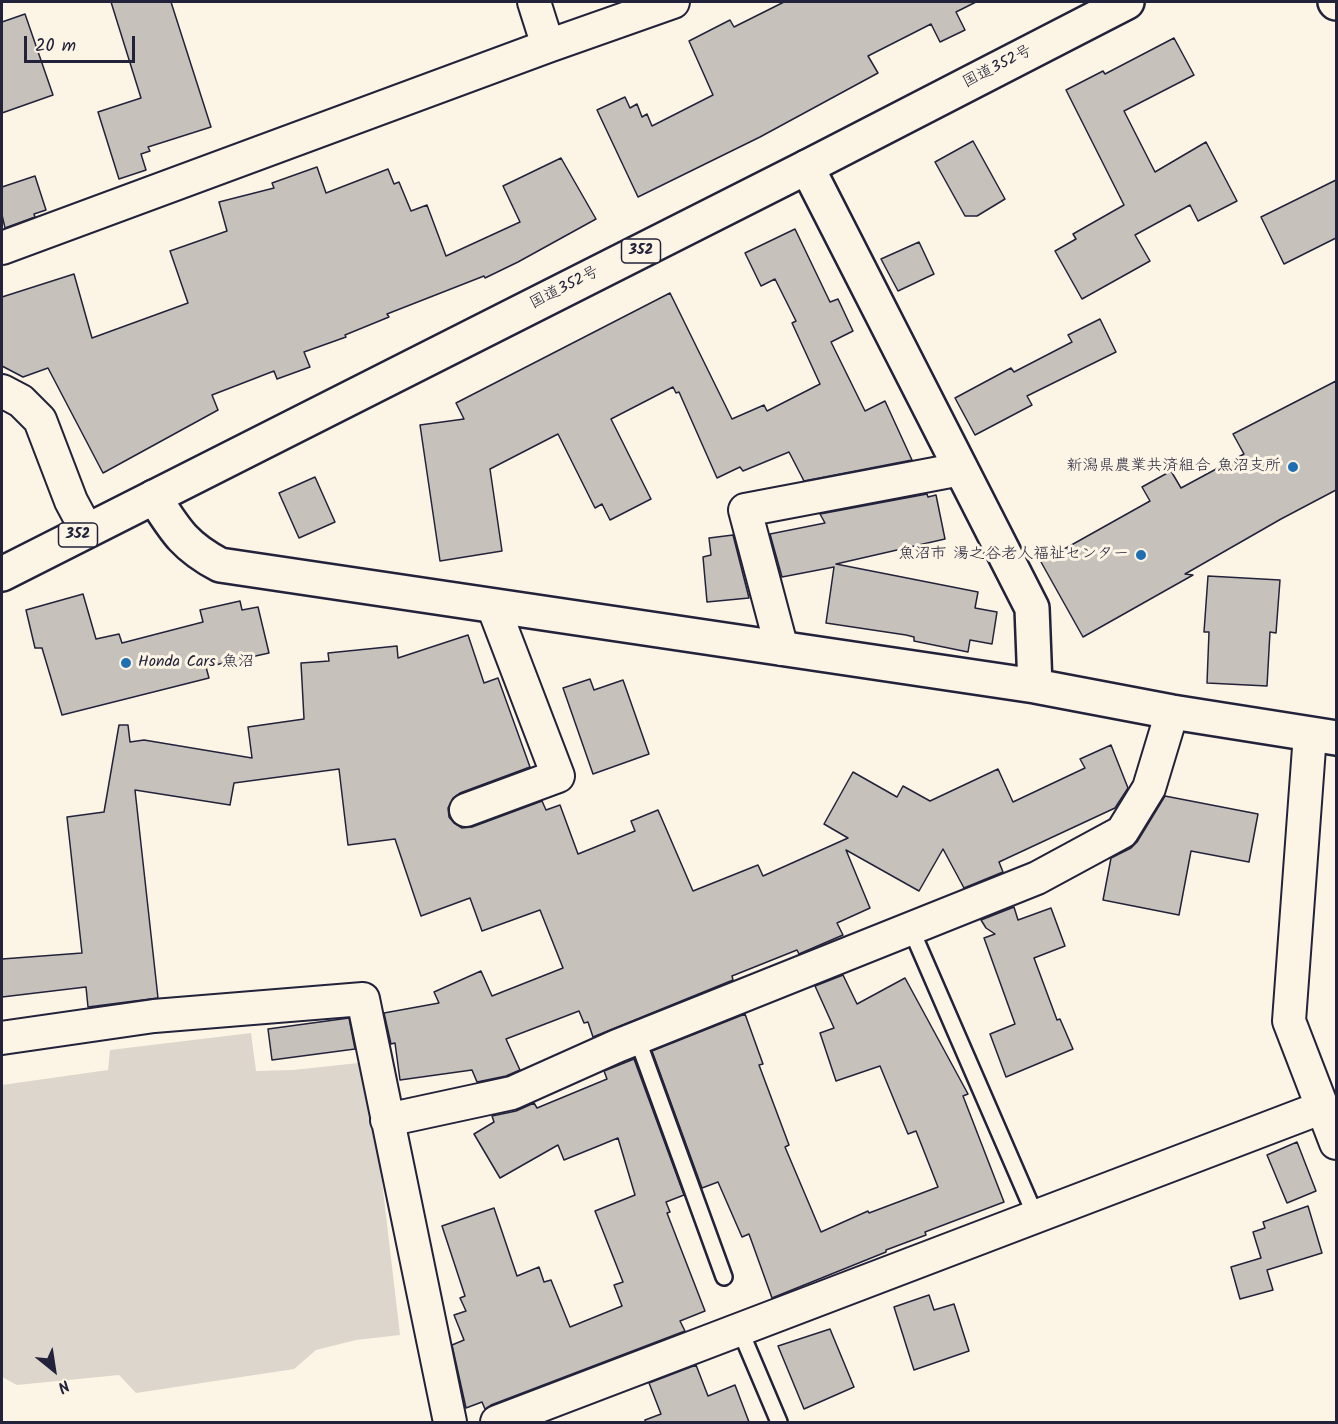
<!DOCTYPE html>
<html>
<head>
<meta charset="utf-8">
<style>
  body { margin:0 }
  #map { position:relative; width:1338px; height:1424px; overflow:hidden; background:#fcf5e5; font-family:Kalam,sans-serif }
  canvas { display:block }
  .frame { position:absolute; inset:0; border:3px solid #22223b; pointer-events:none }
  .north { position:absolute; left:24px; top:1340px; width:60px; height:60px; -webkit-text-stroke:4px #fcf5e5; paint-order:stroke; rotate:150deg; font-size:16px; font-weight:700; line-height:24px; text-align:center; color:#22223b }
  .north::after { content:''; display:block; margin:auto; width:21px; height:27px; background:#22223b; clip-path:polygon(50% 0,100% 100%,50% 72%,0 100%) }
  .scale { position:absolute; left:24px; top:36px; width:111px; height:27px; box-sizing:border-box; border:3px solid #22223b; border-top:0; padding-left:8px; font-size:18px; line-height:21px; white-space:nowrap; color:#22223b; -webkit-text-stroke:4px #fcf5e5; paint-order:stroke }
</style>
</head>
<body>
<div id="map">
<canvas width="1338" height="1424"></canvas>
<div class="frame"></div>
<div class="north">N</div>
<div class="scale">20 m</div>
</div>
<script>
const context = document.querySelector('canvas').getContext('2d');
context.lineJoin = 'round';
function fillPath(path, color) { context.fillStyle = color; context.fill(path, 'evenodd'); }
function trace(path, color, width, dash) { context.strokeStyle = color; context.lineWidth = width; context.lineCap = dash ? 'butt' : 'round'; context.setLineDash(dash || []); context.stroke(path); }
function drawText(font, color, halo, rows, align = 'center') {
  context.font = font + ' Kalam,"Klee One",sans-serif'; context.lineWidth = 6; context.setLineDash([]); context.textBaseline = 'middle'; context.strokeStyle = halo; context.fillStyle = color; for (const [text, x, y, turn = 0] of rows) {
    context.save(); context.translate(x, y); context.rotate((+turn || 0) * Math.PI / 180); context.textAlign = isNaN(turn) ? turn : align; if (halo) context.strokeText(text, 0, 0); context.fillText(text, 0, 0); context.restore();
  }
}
fillPath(new Path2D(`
  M251,1033l5,38 37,-1 75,-8 32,273 -44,5 -40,10 -22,19 -158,24 -17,-18 -102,10 -15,-8v-292l106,-15 2,-20z`), '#dcd6cc');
const building = new Path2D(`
  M111,2h60l40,125 -63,20 2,4 -9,3 5,16 -27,9 -21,-67 43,-14z
  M784,2h192l-20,10 9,18 -25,12 -9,-18 -63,32 10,17 -118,64 -122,60 -41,-87 28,-13 5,11 7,-4 5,13 5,-3 5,12 61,-31 -24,-54 41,-21 4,7z
  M25,14l28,81 -51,18v-91z
  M1174,38l20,37 -70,36 31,61 51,-30 31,59 -39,20 -8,-16 -55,30 15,26 -68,38 -27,-48 21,-12 -3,-5 51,-29 -58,-115 37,-19 2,3z
  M973,141l32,58 -28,17h-12l-30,-54z
  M561,158l35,61 -78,43 -33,16 -1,-2 -97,38 2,3 -44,18 1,2 -42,15 6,15 -33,12 -3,-8 -62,24 6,15 -115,63 -55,-105 -25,9 -21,-11v-69l72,-23 18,64 96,-35 -18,-52 57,-20 -8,-29 55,-14 -2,-5 45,-16 9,26 62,-24 6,15 5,-2 12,29 16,-6 19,51 74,-34 -17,-36z
  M35,176l11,34 -12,4 1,3 -30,11 -3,-13v-28z
  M1336,180v58l-52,26 -23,-47z
  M795,229l35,73 8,-3 15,32 -22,11 34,69 20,-10 27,59 -108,21 -15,-29 -46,19 -3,-4 -23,11 -38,-86 -3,1 -3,-6 -62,32 40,80 -41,21 -8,-16 -7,4 -37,-74 -68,35 12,82 -62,10 -20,-136 44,-6 -8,-16 214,-110 62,126 32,-14 3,6 53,-27 -28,-61 4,-2 -21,-42 -14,7 -16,-33z
  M919,242l15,32 -36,17 -17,-32z
  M1100,319l16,33 -89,44 5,9 -57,30 -20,-37 56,-30 3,4 58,-30 -4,-7z
  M1336,381v109l-55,29 -96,55 8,1 -110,62 -42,-75 109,-61 -8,-14 29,-16 10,17 63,-34 -11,-20z
  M315,477l20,45 -36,16 -20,-45z
  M927,494l1,3 8,-2 9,44 -109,25 142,28 -3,16 22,4 -5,32 -22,-4 -2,12 -54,-11v-4l-8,-2 -80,-12 8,-56 -52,10 -12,-43 55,-11 -5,-9z
  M733,535l16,63 -42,4 -4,-45 8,-2 -2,-17z
  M1208,576l72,4 -4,53 -6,-1 -3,54 -60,-3 2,-51h-5z
  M83,594l13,45 23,-5 3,9 81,-21 -3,-12 40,-9 2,9 16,-3 11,46 -63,14 3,11 -147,37 -20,-67h-7l-9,-38z
  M468,635l16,48 14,-5 32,89 -70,26 -7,5 -5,10 1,9 5,6 8,5 10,-1 70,-26 4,9 14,-5 18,49 57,-23 -4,-10 27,-11 35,81 65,-26 5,11 85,-38 -24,-14 29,-52 44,25 6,-11 27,15 68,-32 15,33 72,-34 -5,-9 31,-14 17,43 -13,20 -116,54 4,10 -39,16 -21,-39 -24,42 -73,-41 24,58 -33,15 6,12 -44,19 -2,-4 -65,26 1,4 -140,57 -5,-15 -4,1 -5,-12 -73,28 14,31 -14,6 -29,6 -5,-12 -72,10 -5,-37 -4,1 -7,-31 55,-10 -5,-11 47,-21 11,25 71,-28 -23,-58 -58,21 -12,-33 -49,18 -26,-77 -47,6 -9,-76 -105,14 -4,22 -95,-15 23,208 -70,9 -2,-20 -84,10v-38l80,-6 -15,-136 37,-5 15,-87h9l2,17 14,-2 108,18 -4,-31 56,-8 -3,-56 28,-2 -1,-8 69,-7 1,12z
  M590,679l4,11 29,-10 26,74 -56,20 -30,-86z
  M1165,796l93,18 -9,48 -58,-11 -12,64 -76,-15 8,-42 20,-10 6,-6z
  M1014,907l4,13 33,-12 14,38 -31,12 23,62 3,-1 13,30 -67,28 -16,-43 25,-10 -31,-86 11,-4 -9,-6 -5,-8z
  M843,975l14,29 48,-26 63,116 -5,2 41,106 -79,30 1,3 -40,15v2l-114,46 -23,-64 -7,3 -24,-55 -16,6 -50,-137 93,-37 18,50 -4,1 30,80 -4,2 36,85 47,-21 1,2 69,-26 -22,-56 -8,3 -28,-68 -44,15 -16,-48 14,-5 -19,-42z
  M349,1018l6,31 -83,11 -4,-31z
  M634,1059l50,136 -18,7 4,10 -3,1 38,98 -25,10 5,10 -194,74 -6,4 -3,-7 -16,6 -14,-63 12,-5 -10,-25 12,-4 -6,-13 5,-2 -23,-70 52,-18 23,68 22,-9 5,15 7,-2 19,47 52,-21 -8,-21 9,-3 -28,-71 40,-16 -17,-57 -54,22 -6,-15 -58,33 -26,-44 20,-12 -2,-6 24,-5 18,-8 3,5 70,-29 -3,-8z
  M1297,1142l19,49 -29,12 -20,-48z
  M1308,1206l14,47 -55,17 6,20 -33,9 -9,-32 30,-9 -8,-26 12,-4 -2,-6z
  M929,1295l5,15 20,-6 15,47 -55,19 -20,-63z
  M830,1329l24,58 -50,22 -26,-63z
  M696,1365l12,31 27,-11 14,37h-104v-2l16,-6 -12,-31z`);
fillPath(building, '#c6c1bb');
trace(building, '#22223b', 1.5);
const service = new Path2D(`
  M911,929l125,288
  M637,1038l87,239
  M740,1330l39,92`);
const minor = new Path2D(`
  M534,2l14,44
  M2,248l546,-202 125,-44
  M2,391l19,10 19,19 31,81 16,30
  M782,649l-37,-139 216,-41
  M1310,734l-21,287 47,122
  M466,810l92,-34 -65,-170
  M2,1038l152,-22 209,-17 87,423
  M387,1120l125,-27 105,-47 420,-168 85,-46 27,-44 23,-76
  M497,1422l826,-315`);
const tertiary = new Path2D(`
  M807,167l225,441 3,78
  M154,497c21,33 30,49 66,68l815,121 137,26 164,26`);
const trunk = new Path2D(`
  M1335,2l1,1
  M2,574l805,-407 320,-165`);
trace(service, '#22223b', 20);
trace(minor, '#22223b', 36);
trace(tertiary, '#22223b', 38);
trace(trunk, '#22223b', 38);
trace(service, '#fcf5e5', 15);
trace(minor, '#fcf5e5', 32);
trace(tertiary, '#fcf5e5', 33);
trace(trunk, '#fcf5e5', 33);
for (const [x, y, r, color] of [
  [1293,467,6,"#1f6fb2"],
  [1141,555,6,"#1f6fb2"],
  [126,663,6,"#1f6fb2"]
]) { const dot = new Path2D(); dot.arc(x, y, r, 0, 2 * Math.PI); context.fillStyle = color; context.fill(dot); trace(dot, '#fcf5e5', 2); }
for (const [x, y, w] of [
  [641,251,39],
  [78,535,39]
]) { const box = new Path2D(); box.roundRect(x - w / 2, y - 12, w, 24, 4.5); context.fillStyle = '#fcf5e5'; context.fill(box); trace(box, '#22223b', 1.5); }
drawText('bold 15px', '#22223b', null, [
  ["352",641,251],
  ["352",78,535]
]);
drawText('16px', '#22223b', '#fcf5e5', [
  ["国道352号",998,68,-27],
  ["国道352号",565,289,-27]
]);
drawText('16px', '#22223b', '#fcf5e5', [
  ["新潟県農業共済組合 魚沼支所",1281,467],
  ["魚沼市 湯之谷老人福祉センター",1129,555],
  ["Honda Cars 魚沼",138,663,"left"]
], 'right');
</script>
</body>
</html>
